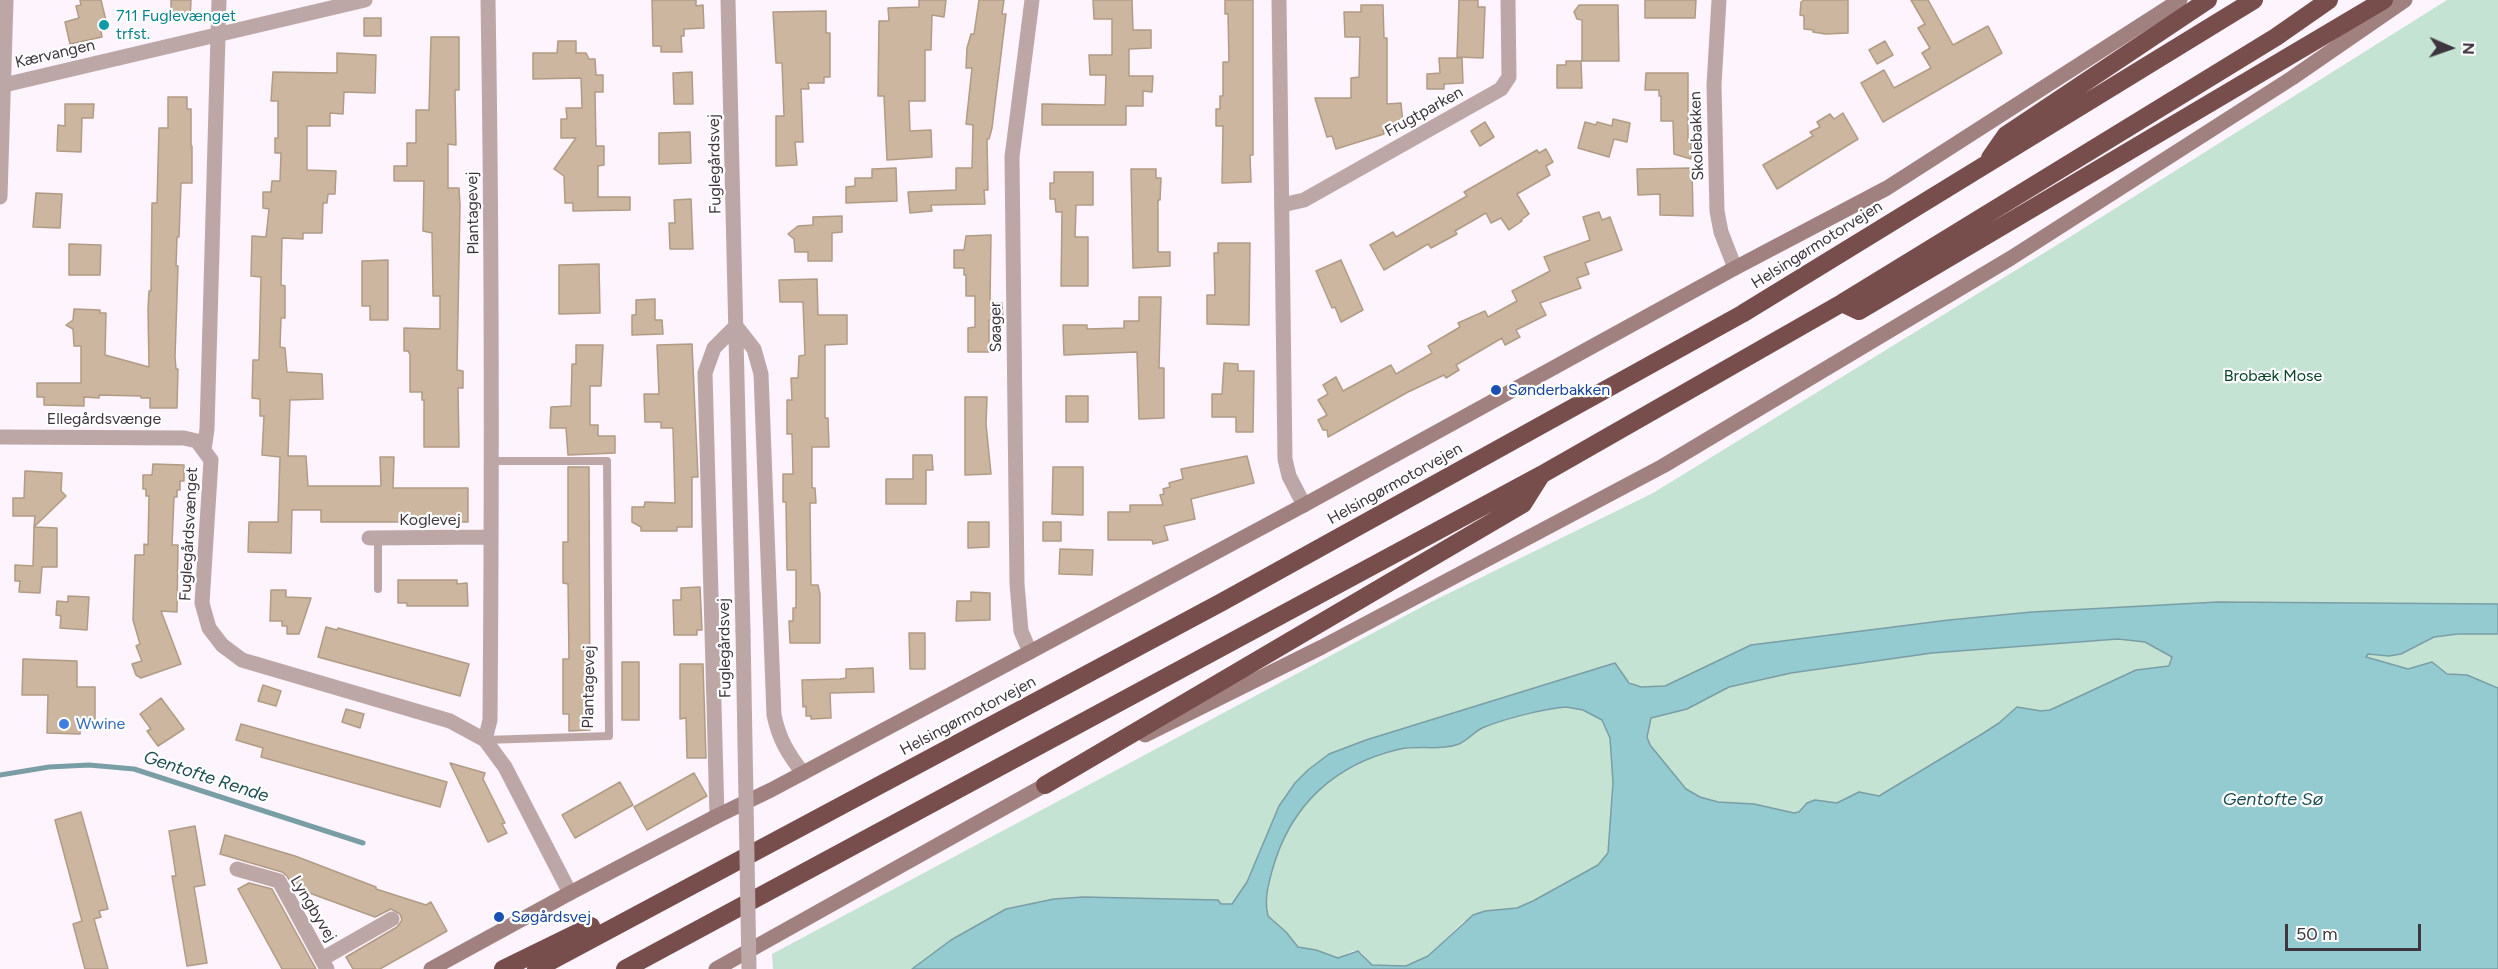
<!DOCTYPE html>
<html>
<head>
<meta charset="utf-8">
<style>
  body { margin:0 }
  #map { position:relative; width:2498px; height:969px; overflow:hidden; background:#fdf4fd; font-family:Figtree,sans-serif }
  canvas { display:block }
  .north { position:absolute; left:2420px; top:18px; width:60px; height:60px; -webkit-text-stroke:4px #fff; paint-order:stroke; rotate:92deg; font-size:16px; font-weight:700; line-height:24px; text-align:center; color:#3e353e }
  .north::after { content:''; display:block; margin:auto; width:21px; height:27px; background:#3e353e; clip-path:polygon(50% 0,100% 100%,50% 72%,0 100%) }
  .scale { position:absolute; left:2285px; top:924px; width:136px; height:27px; box-sizing:border-box; border:3px solid #3e353e; border-top:0; padding-left:8px; font-size:18px; line-height:21px; white-space:nowrap; color:#3e353e; -webkit-text-stroke:4px #fff; paint-order:stroke }
</style>
</head>
<body>
<div id="map">
<canvas width="2498" height="969"></canvas>
<div class="north">N</div>
<div class="scale">50 m</div>
</div>
<script>
const context = document.querySelector('canvas').getContext('2d');
context.lineJoin = 'round';
function fillPath(path, color) { context.fillStyle = color; context.fill(path, 'evenodd'); }
function trace(path, color, width, dash) { context.strokeStyle = color; context.lineWidth = width; context.lineCap = dash ? 'butt' : 'round'; context.setLineDash(dash || []); context.stroke(path); }
function drawText(font, color, halo, rows, align = 'center') {
  context.font = font + ' Figtree,sans-serif'; context.lineWidth = 4.5; context.setLineDash([]); context.textBaseline = 'middle'; context.strokeStyle = halo; context.fillStyle = color; for (const [text, x, y, turn = 0] of rows) {
    context.save(); context.translate(x, y); context.rotate((+turn || 0) * Math.PI / 180); context.textAlign = isNaN(turn) ? turn : align; if (halo) context.strokeText(text, 0, 0); context.fillText(text, 0, 0); context.restore();
  }
}
fillPath(new Path2D(`
  M2447,0h51v604l-280,-2 -186,10 -83,8 -198,25 -86,41c-27,4 -36,0 -50,-22l-249,76 -37,14 -21,16 -13,13 -16,23 -32,76 -15,22h-11l-3,-4 -135,-3 -29,2 -48,10 -55,31 -39,29h-139l-1,-15 659,-352 222,-109 412,-253z
  M2483,632l15,2v54l-31,-13 -20,-1 -15,-12 -24,7 -42,-12 1,-3 22,2 19,-5 26,-14z
  M2118,639l27,3 27,15 -3,9 -33,4 -86,40 -9,1 -24,-4 -18,16 -90,54 -25,18 -47,8 -22,-3 -8,3 -8,9 -5,1 -40,-9 -36,-2 -18,-5 -14,-8 -36,-44 -3,-7 4,-20 36,-9 42,-22 62,-14 141,-20z
  M1566,707l17,3 19,10 8,18 3,45 -5,70 -10,12 -65,36 -16,7 -32,3 -22,11 -35,34 -22,10 -34,-1 -11,-13 -8,-1 -15,7 -22,-8 -18,-3 -12,-15 -18,-16c-4,-16 0,-30 4,-45 18,-66 63,-107 128,-122 19,-4 41,2 59,-5 9,-4 15,-12 23,-16 22,-9 60,-18 84,-21z`), '#c4e3d2');
const water = new Path2D(`
  M2218,602l280,2v30h-40l-24,3 -33,17 -12,2 -21,-2 -2,3 42,12 24,-7 15,12 20,1 31,13v281h-1586l39,-29 55,-31 48,-10 29,-2 135,3 3,4h11l15,-22 32,-76 16,-23 13,-13 21,-16 37,-14 236,-73 13,-4 14,20 12,4 24,-1 86,-41 198,-25 83,-8zM2118,639l27,3 27,15 -3,9 -33,4 -86,40 -9,1 -24,-4 -18,16 -17,11 -103,62 -20,-4 -22,11 -22,-3 -8,3 -8,9 -5,1 -40,-9 -36,-2 -18,-5 -14,-8 -36,-44 -3,-8 4,-19 36,-9 42,-22 62,-14 141,-20zM1566,707l17,3 19,10 8,18 3,45 -5,70 -10,12 -65,36 -16,7 -32,3 -12,4 -45,41 -22,10 -34,-1 -14,-14 -20,7 -22,-8 -18,-3 -12,-15 -18,-16c-4,-16 0,-30 4,-45 18,-66 63,-107 128,-122 19,-4 41,2 59,-5 9,-4 15,-12 23,-16 22,-9 60,-19 84,-21z`);
fillPath(water, '#94cbd1');
trace(water, '#7a9ea5', 1.5);
trace(new Path2D(`
  M0,775l49,-8 40,-2 45,4 229,74`), '#7a9ea5', 5);
const building = new Path2D(`
  M80,0h21l7,29 -7,2 1,6 -32,7 -5,-22 14,-4 -3,-12 5,-1z
  M171,0h20l-1,19h-19z
  M652,0h44v6l7,-1 1,23 -20,1v7h-3l1,16h-21v-6h-8z
  M919,0h27l-2,17 -12,-2 -1,35h-6v51h-16l1,30 21,-1 1,27 -45,3 -3,-64h-6l1,-75h10l-1,-13 31,-1z
  M979,0h25l-2,14h4l-14,114 -3,11h-2l1,51h-4l1,14 -54,1 1,6 -22,2 -2,-21 48,-2v-22h16l1,-43 -7,-1 6,-56h-6l1,-20 4,-14h3z
  M1093,0h39l1,30h18v18l-22,1v27h24l-1,16 -9,-1v15h-17v19h-84v-21l63,1 1,-30h-16l-1,-20h23v-36h-18z
  M1225,0h28v155h-3l1,27 -29,1 1,-57h-7v-17h4v-13h3v-34h6l-1,-48h-3z
  M1459,0h19v7h7l-2,51 -26,-1z
  M1645,0h51l-1,18h-50z
  M1804,0h44v33l-22,1 -13,-2v-2l-9,-1v-13l-4,-1 1,-13z
  M1911,0h17l25,45 35,-19 14,27 -119,69 -22,-39 23,-13 10,18 37,-20 -9,-15 8,-5 -12,-20 7,-4z
  M1361,5h22l1,33h3v66l14,-1 2,21 -2,1v3l-18,2 1,4 -48,15 -4,-13 -5,1 -12,-39h36v-20l8,-1 1,-40h-15l-1,-25h17z
  M1579,5h39l1,56h-37v-41l-5,-1 -3,-7z
  M826,11v22h4v44h-6v6h-16l1,6h-8l2,53h-8l2,23 -21,1v-50h8l-2,-53h-6l-3,-51z
  M364,18h17v18h-17z
  M431,37h28v53h-4l1,55 -8,-1v44h11l1,17 -3,165 6,1v17h-5l1,59h-35v-47h-2v-8h-12v-38l-2,-3h-4v-23l36,1v-33h-7l-1,-63 -9,-2 1,-50h-30v-15h13v-23h9v-33h13z
  M558,41h18v12h10l3,6h6l1,16h7v17h-8l1,54h8v19l-6,1v31h32v13l-57,1v-8h-8l-1,-27 -10,-7 22,-31h-15v-19h6l-1,-11h16l-1,-30 -48,1v-26h24z
  M1885,41l8,14 -16,9 -8,-14z
  M337,53l39,2 -1,38 -31,-1 -1,22 -13,-1v13h-23v44l29,1 -1,23h-7l-1,9h-4l-1,30h-19v6l-21,-1 -1,47 4,1v32h-4l-1,29 5,1 2,24 35,2 1,25 -33,1 -2,56h18l2,30h73l-1,-29h14l-1,31h75v34h-147v-12h-29l-1,43 -43,-1 1,-30h29l2,-65 -18,-2 2,-39h-4v-17l-8,-1 1,-38h6l2,-83 -10,-1 1,-40 14,1 3,-28 -6,-1v-16h8l1,-11h8l1,-28h-6v-15h3v-37h-7l2,-29 64,1z
  M1439,58h23l1,25 -19,1v5h-17v-15l13,-1z
  M1566,61h15l1,27h-25v-23h9z
  M692,72l1,32h-19l-1,-31z
  M1646,73h42v67h3v19l-17,-5 -1,-33h-12v-25h-2v-6h-14z
  M168,97h19v12h4v37h1v37h-11l-2,54h-2l-1,29h2l-3,91 1,12h2l-1,39h-27v-10h-9v-2l-42,-1v3l-15,-1v9l-40,-1v-8h-7v-14h44v-37h-7l-1,-17 -7,-4 7,-5 1,-11 26,1v3h6l-1,42 44,12 -1,-58 1,-18h2l1,-88h5l2,-75h9z
  M65,104h29l-1,14h-11l-1,34 -24,-1 1,-26 7,1z
  M1843,113l15,26 -81,50 -14,-24 50,-29 -3,-4 10,-5 -3,-5 13,-8 4,5z
  M1613,119l17,4 -3,19 -13,-3 -5,18 -31,-9 7,-26 11,3 1,-3 15,4z
  M1485,122l9,15 -14,9 -9,-15z
  M690,132l1,31 -32,1v-31z
  M1546,149l7,13 -7,4 4,9 -33,19 12,20 -8,6 1,1 -13,9 -8,-12 -10,5 -5,-10 -31,18 2,3 -26,14 -3,-4 -44,26 -14,-25 2,-1 21,-12 3,5 71,-41 -3,-4 73,-42 2,3z
  M896,168l1,33 -51,2v-16l9,-1v-8h17v-9z
  M1692,168l1,48 -33,-1v-21l-22,1 -1,-26z
  M1131,169h25v9h5l-1,22h-2v52h12v14l-37,2z
  M1054,172h39v33h-17l-1,32h13v49h-27l1,-74h-6l-1,-13h-5v-16h4z
  M36,193l26,1 -2,34 -27,-1z
  M691,199l2,50h-23l-1,-26h6l-1,-23z
  M1599,212l3,8 8,-3 12,33 -37,13 4,11 -12,4 4,10 -41,15 6,12 -30,15 4,7 -15,8 -3,-7 -46,27 3,5 -13,8 -2,-3 -36,17 -80,45 -1,-7h-4l-5,-10 9,-5 -9,-15 10,-6 -5,-9 13,-8 7,14 48,-26 5,9 36,-21 -4,-7 32,-19 -2,-4 27,-12 3,6 29,-16 -5,-10 38,-20 -6,-14 46,-17 -7,-23z
  M842,216v16l-10,1v28h-24v-9h-13l-1,-13 -6,-5 10,-8 15,-1v-8z
  M991,235l-1,68h12l1,16 -14,1v32h-21v-24l7,-1v-31h-9v-21h-2v-7h-10v-18h10l2,-14z
  M1218,243h32l-1,82 -42,-1v-29h8l-1,-42h4z
  M69,244l32,1 -1,30h-31z
  M388,260v60h-18v-14h-8v-45z
  M1341,260l22,50 -22,12 -6,-15 -3,1 -16,-37z
  M599,264l1,49 -41,1v-49z
  M817,279l1,36h29v29l-22,1v73h3l1,29h-17v41h3l1,15h-6l1,82h7l2,9v49h-30l-1,-22h4v-13h3v-38h-9l-1,-68h-3v-28h10l-1,-40h-5v-34h5l-1,-22h7l1,-22 6,-1 -2,-53h-23l-1,-22z
  M1139,297h22l-2,71h5v50l-25,1 -2,-67 -73,3 -1,-30h24v4l37,-1v-7h15z
  M655,299v21h7l1,14 -31,1v-20h4v-15z
  M692,344l6,133h-6v50h-15v4h-36v-4l-9,-5v-15h12l1,-5 30,1 -2,-75h-12v-6h-16l-1,-28h15l-2,-49z
  M576,345h27l-2,41h-11v39h8v11h17v17l-47,2 -2,-27h-16l1,-21 20,-1 1,-42h4z
  M1224,363l14,1v7h16l-1,61h-17v-15h-24v-23h10z
  M1066,396h22v26h-22z
  M965,397h22l-1,27 5,50 -26,1z
  M913,455h19l1,15h-7v34h-40v-25h27z
  M1247,456l7,27 -63,16 4,20 -31,7 4,14 -15,4 -1,-4h-44v-28h22v-7h33l-3,-10 4,-1 -1,-5 7,-2 -1,-4 14,-4 -2,-10z
  M153,464l31,1v16h-4v9h-3v7h-3l-2,48h6l-1,67 -16,-1 20,53 -40,14 -5,-3 -4,-11 10,-3 -6,-15 4,-2 -7,-24 2,-65h9v-11l4,1 1,-49h-3v-7h-3v-14h9z
  M568,467h21l1,263 -21,1v-17h-6v-55h6l-1,-75 -5,-1v-41h5z
  M1053,467h30v48l-31,-1z
  M25,471l37,2 -1,18 5,5 -32,31 1,-11h-22v-18h11z
  M968,522h21v25l-21,1z
  M1043,522h18v19h-18z
  M34,527l23,1v39h-15l-2,26 -21,-1 1,-11h-5v-16l18,1z
  M1060,549l33,1 -1,25 -33,-1z
  M398,580h59v4l10,-1 1,23h-61v-3h-9z
  M700,587l2,43h-5v5h-23l-1,-35h8v-12z
  M271,590h15v7l25,1 -12,36h-12v-8h-5v-5h-12z
  M971,592l19,1v27l-34,1 1,-20h14z
  M68,596l21,1 -2,33 -27,-2 1,-12 -5,-1 1,-14 11,1z
  M326,627l11,3 1,-2 131,36 -9,32 -142,-39z
  M909,633h16v36h-15z
  M23,659l54,2v26h18v37l-14,-6 -1,16 -33,-1 1,-38h-26z
  M622,662h17v58h-17z
  M680,664h23l3,94h-19l-1,-40 -6,1z
  M873,668l1,24 -44,1 1,25 -20,1v-3h-5v-10l-3,1 -1,-27 38,-1 6,-1v-9z
  M263,685l18,6 -5,15 -18,-5z
  M161,698l23,31 -26,17 -11,-15 4,-2 -11,-15z
  M346,709l18,5 -4,14 -18,-6z
  M241,724l206,58 -7,25 -179,-50 2,-9 -27,-8z
  M450,763l35,10 -2,6 22,44 -3,1 5,9 -19,9z
  M694,773l13,23 -60,34 -13,-23z
  M620,782l13,23 -58,33 -13,-23z
  M81,812l27,97 -9,2 2,6 -7,2 14,50h-23l-12,-45 9,-3 -27,-101z
  M195,826l10,59 -11,2 13,76 -20,3 -15,-90h4l-7,-45z
  M225,835l70,21 81,31v2l50,16 5,-3 16,29 -67,38h-27l-7,-12 51,-30 5,-7 -2,-6 -9,-5 -16,8 -82,-30 -6,-11 -5,-4 -62,-18z
  M249,883l23,6 44,80h-34l-44,-80z`);
fillPath(building, '#ccb6a0');
trace(building, '#b19b85', 1.5);
trace(new Path2D(`
  M378,589v-51
  M485,740l124,-4 -2,-275h-115`), '#bda7a6', 8);
trace(new Path2D(`
  M728,0l15,631
  M1279,0l6,459 4,17 15,29
  M1719,0l-5,85 3,126 4,21 14,36
  M0,86l365,-86
  M0,197l6,-197
  M1282,205l22,-5 197,-111 8,-12 -1,-77
  M736,326l18,23 7,25 13,341c5,24 14,39 29,58
  M0,437l184,1 13,3 14,19 -9,143 7,25 13,17 20,15 208,61 35,19 20,27 65,126
  M204,450l3,-21 12,-429
  M369,538l122,-1
  M1030,652l-9,-21 -4,-47 -5,-427 20,-157
  M485,740l5,-20c2,-240 2,-480 -2,-720
  M717,816l-12,-443 9,-25 22,-22
  M237,869l42,12 48,88
  M322,959l70,-40`), '#bda7a6', 15);
trace(new Path2D(`
  M1145,735l177,-88 341,-181 348,-208 281,-180 113,-78
  M431,969l139,-76 147,-77 54,-26 259,-138 274,-147 431,-237 152,-80 293,-188
  M716,969l338,-189`), '#a0817f', 15);
trace(new Path2D(`
  M1990,158l16,-23 202,-135
  M1842,303l17,8 525,-311
  M1045,785l478,-281 17,-27
  M503,969l88,-43
  M536,969l686,-367 520,-288 512,-314
  M625,969l916,-494 301,-172 434,-266 53,-37`), '#784e4c', 18);
trace(new Path2D(`
  M743,631l6,338`), '#bda7a6', 15);
for (const [x, y, r, color] of [
  [104,25,6,"#0f9aa8"],
  [1496,390,6,"#1a4fb4"],
  [64,724,6,"#3f7fe0"],
  [499,917,6,"#1a4fb4"]
]) { const dot = new Path2D(); dot.arc(x, y, r, 0, 2 * Math.PI); context.fillStyle = color; context.fill(dot); trace(dot, '#fff', 2); }
drawText('16px', '#0d838f', '#fff', [
  ["711 Fuglevænget",116,16],
  ["trfst.",116,34]
], 'left');
drawText('16px', '#3e353e', '#fff', [
  ["Kærvangen",55,54,-13],
  ["Frugtparken",1424,112,-29],
  ["Skolebakken",1697,136,-92],
  ["Fuglegårdsvej",715,164,-91],
  ["Plantagevej",473,213,-91],
  ["Helsingørmotorvejen",1817,245,-32],
  ["Søager",996,327,-91],
  ["Ellegårdsvænge",104,419],
  ["Helsingørmotorvejen",1395,484,-29],
  ["Koglevej",430,520],
  ["Fuglegårdsvænget",189,534,-87],
  ["Fuglegårdsvej",725,648,-91],
  ["Plantagevej",589,687,-89],
  ["Helsingørmotorvejen",968,716,-28],
  ["Lyngbyvej",313,909,59]
]);
drawText('16px', '#0a432c', '#fff', [
  ["Brobæk Mose",2273,376]
]);
drawText('16px', '#164399', '#fff', [
  ["Sønderbakken",1508,390],
  ["Søgårdsvej",511,917]
], 'left');
drawText('16px', '#366cbe', '#fff', [
  ["Wwine",76,724]
], 'left');
drawText('italic 18px', '#1c4d52', '#fff', [
  ["Gentofte Rende",206,777,18],
  ["Gentofte Sø",2273,800]
]);
</script>
</body>
</html>
